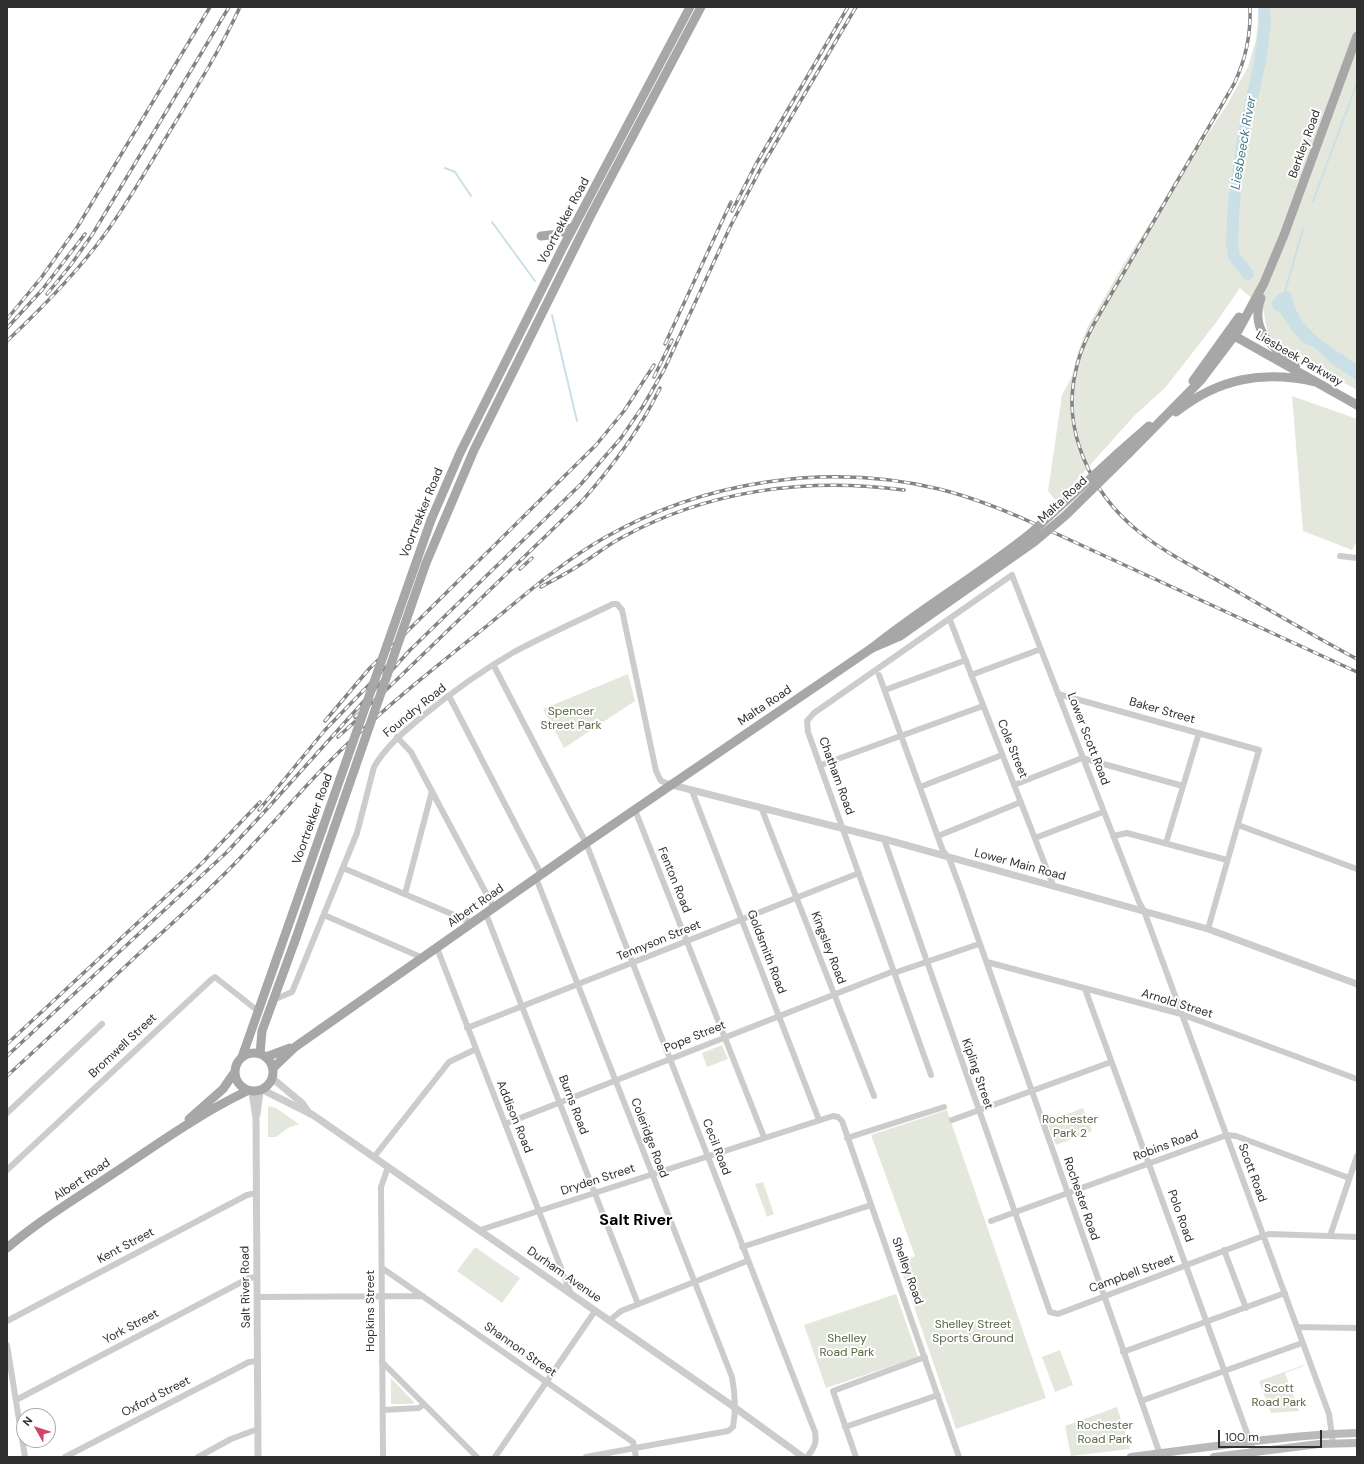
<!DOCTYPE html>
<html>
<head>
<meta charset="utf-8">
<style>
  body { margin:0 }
  #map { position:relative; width:1364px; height:1464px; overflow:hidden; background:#fff; font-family:"DM Sans",sans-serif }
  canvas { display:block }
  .frame { position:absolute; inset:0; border:8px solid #2f2f2f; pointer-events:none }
  .north { position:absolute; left:16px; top:1408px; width:40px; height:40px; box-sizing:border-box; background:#fff; border:1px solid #acacac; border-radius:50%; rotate:309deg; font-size:11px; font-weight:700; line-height:16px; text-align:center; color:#2f2f2f }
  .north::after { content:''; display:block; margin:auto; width:14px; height:18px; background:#d14668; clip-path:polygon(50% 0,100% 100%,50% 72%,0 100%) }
  .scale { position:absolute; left:1218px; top:1430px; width:104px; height:18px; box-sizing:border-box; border:2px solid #2f2f2f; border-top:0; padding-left:5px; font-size:12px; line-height:14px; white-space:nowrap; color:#2f2f2f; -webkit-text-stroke:3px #fff; paint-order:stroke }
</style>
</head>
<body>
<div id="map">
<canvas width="1364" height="1464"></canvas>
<div class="frame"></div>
<div class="north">N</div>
<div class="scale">100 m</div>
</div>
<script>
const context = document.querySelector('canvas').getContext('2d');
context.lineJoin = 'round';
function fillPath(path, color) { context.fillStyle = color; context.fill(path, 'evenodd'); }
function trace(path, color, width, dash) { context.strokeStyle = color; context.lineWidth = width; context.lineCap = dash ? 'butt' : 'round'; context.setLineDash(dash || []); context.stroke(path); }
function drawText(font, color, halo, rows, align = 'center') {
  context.font = font + ' "DM Sans",sans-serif'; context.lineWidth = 4; context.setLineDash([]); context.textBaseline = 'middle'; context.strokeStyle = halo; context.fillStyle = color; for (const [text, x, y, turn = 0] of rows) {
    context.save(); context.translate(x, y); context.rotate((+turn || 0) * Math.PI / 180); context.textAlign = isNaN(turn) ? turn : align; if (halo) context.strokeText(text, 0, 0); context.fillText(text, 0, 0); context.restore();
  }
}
fillPath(new Path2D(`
  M1259,7h98v383l-67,-37 -22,-17 -5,-28 -23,-20 -25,36 -50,64 -30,27 -78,87 -9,-11 14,-96 10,-19 6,-24 9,-24 36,-63 105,-162 20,-36 8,-27z
  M1292,396l65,23v122l-5,9 -49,-19z
  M628,674l7,27 -71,47 -21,-39z
  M722,1045l6,14 -21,8 -5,-14z
  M268,1106l8,2 23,16 -11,4 -12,9h-8z
  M1083,1108l9,23 -36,14 -9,-23z
  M947,1110l99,288 -90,31 -57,-166 16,-7 -44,-121z
  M763,1182l11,32 -7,3 -12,-33z
  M475,1247l45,31 -18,25 -45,-32z
  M896,1294l22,63 -92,31 -22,-63z
  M1060,1350l13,35 -18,7 -13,-35z
  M1304,1365v1l-19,7 14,38 -28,2 -12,-32z
  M391,1378l23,24 -1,2h-22z
  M1117,1407l13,42 -59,7 -6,-30z`), '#e4e8dc');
fillPath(new Path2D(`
  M1286,291l5,2c8,40 37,50 66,72v16l-26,-18 -16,-15 -13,-6 -12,-14 -10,-16 -5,-1 -4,-7c4,-8 7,-10 15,-13z`), '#cae0e6');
trace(new Path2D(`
  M445,168l10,4 16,24
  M1313,201l44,-118
  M492,222l43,59
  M1285,291l18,-62
  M552,315l25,106`), '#cae0e6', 2);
trace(new Path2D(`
  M1248,274l-14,-18 -2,-13 2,-42 9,-62 17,-77 5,-38 -1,-17`), '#cae0e6', 12);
trace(new Path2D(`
  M1340,556l17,2
  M950,620l103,265
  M494,666l92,177 229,589c2,12 -1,16 -8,25
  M879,675l64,176 6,7 12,32 200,567
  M971,675l70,-26
  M885,690l81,-30
  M1058,694l201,56 -51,179
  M449,696l92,178
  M397,737l14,15 83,156
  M1082,758l101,28
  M821,765l162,-59
  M1014,785l68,-27
  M920,787l82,-32
  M692,791l127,329
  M761,807l113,289
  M635,810l129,327
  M1238,825l119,44
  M938,836l83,-34
  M1113,836l14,-3 100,27
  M1035,838l68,-26
  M884,839l166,473 8,2 205,-78 6,-2 88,3
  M1166,843l33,-110
  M343,868l130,55
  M536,878l196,499c3,16 4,34 1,50l-5,4 -142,26
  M405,894l27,-103
  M486,914l152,390
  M324,915l99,43
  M437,948l134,346
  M987,962l194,52 176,65
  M894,973l85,-29
  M1085,989l169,463
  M273,1000l19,-8 5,-12 60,-147 17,-66c13,-22 31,-36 50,-52 28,-23 59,-45 90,-63 32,-17 66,-32 99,-48h4l5,6 34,161 5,10 11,4
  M467,1028l392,-155
  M931,1075l-123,-343 -1,-11 7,-8 198,-138 127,327 5,9 185,503 4,29
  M7,1113l95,-89
  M952,1120l159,-58
  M505,1124l389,-153
  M847,1138l97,-31
  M374,1157l75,-95 27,-13
  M7,1170l205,-191 3,-2 43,34
  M991,1221l236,-86 9,1 113,42
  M480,1230l353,-114 5,1 4,4 117,336
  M1330,1236l27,-80
  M742,1247l129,-42
  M1224,1250l22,58
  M382,1268l251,174 3,15
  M257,1297l166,-1
  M7,1321l240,-126 9,-2
  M609,1321l12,-10 126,-50
  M1297,1327l60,1
  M7,1345l18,112
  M1123,1352l162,-59
  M382,1362l95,95
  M16,1400l216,-113 17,-9 8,-1
  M1141,1401l161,-58
  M383,1410l36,-2 5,-4
  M845,1427l93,-32
  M65,1457l184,-95 9,-1
  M198,1457l33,-18 27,-10
  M383,1457l-2,-270 7,-20
  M495,1457l100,-146
  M856,1457l-23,-66 92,-34`), '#ccc', 6);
trace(new Path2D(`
  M672,785l212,54 324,90 149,55
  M272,1078l30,25 8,11
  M263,1090l50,25 421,292 69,50
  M252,1092l4,26 2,339
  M257,1114l3,-23`), '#ccc', 7);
trace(new Path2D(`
  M1131,1457c75,-9 150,-22 226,-24
  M1214,1457l105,-13 38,-1`), '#b9b9b9', 8);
trace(new Path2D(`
  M541,236l17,-2 15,-7
  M1261,298c-12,34 12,49 35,67
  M1231,334l126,71
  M1193,381l46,-64
  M1176,412c43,-34 87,-42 140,-30
  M1117,454l32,-28
  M1128,454l73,-74 37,-49 26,-48 20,-48 73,-199
  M431,520l29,-67 103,-206 127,-240
  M426,563l48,-113 118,-237 109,-206
  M235 1072a19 19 0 1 1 38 0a19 19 0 1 1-38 0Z
  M260,1054l2,-23 34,-93
  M242,1057l80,-227
  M266,1057l24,-9
  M273,1068l22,-21 291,-204 286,-195c51,-41 108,-74 159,-115
  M189,1119l34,-30 11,-16
  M7,1248c34,-29 73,-52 110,-77 42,-28 84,-58 130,-80`), '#a7a7a7', 9);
const rail = new Path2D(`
  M1250,7c1,27 -4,52 -16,77l-135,231c-10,17 -19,35 -23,55 -15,60 15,123 62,161 28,23 62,39 93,57 42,24 83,48 126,71
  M732,211l24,-47 92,-157
  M47,294l23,-28 22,-31 137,-228
  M7,319l34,-41 37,-52 132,-219
  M7,328l35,-38 43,-56
  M7,341c35,-33 70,-68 98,-107 25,-34 46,-72 68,-108 24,-39 48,-78 67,-119
  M665,344l66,-142
  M654,377l18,-37
  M520,569l12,-11
  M541,587c12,-7 25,-13 37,-21 15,-9 28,-20 43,-28 87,-48 186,-61 283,-48
  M355,717l29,-25 198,-191c31,-35 58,-71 78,-113
  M325,721l44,-52 227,-224 28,-34 30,-46
  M338,737l23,-21
  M259,810l66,-80 71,-73
  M7,1044l195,-181 58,-61
  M7,1056l220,-204 39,-42 144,-160 171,-166 40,-46 22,-32 21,-36 67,-145 30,-57 95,-161
  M7,1076c46,-42 92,-85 138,-128 33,-30 66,-59 96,-91 34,-35 64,-72 99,-106 46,-45 98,-86 148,-126 38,-31 74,-63 116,-87 100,-57 222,-76 335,-49 32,8 63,20 94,34l324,149`);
trace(rail, '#848484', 3.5);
trace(rail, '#fff', 2, [6]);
trace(new Path2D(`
  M1031,533l86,-79
  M872,648l28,-12 134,-94 32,-27 62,-61
  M322,830l109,-310
  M296,938l130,-375`), '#a7a7a7', 9);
drawText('12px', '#2f2f2f', '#fff', [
  ["Berkley Road",1305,144,-70],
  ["Voortrekker Road",564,221,-62],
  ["Liesbeek Parkway",1299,359,30],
  ["Malta Road",1063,500,-43],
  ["Voortrekker Road",422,513,-68],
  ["Malta Road",765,706,-34],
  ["Foundry Road",415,711,-39],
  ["Baker Street",1162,711,16],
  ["Lower Scott Road",1088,739,69],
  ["Cole Street",1012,749,68],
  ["Chatham Road",836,776,70],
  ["Voortrekker Road",313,819,-70],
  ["Lower Main Road",1020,865,15],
  ["Fenton Road",674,880,68],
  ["Albert Road",476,906,-35],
  ["Tennyson Street",659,941,-22],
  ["Kingsley Road",828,948,69],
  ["Goldsmith Road",766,952,69],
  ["Arnold Street",1177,1004,17],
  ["Pope Street",695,1037,-22],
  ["Bromwell Street",123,1046,-43],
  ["Kipling Street",977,1074,71],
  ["Burns Road",573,1105,69],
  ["Addison Road",514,1117,68],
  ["Coleridge Road",649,1138,69],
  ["Robins Road",1166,1146,-20],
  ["Cecil Road",716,1147,69],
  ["Scott Road",1252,1173,70],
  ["Albert Road",82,1180,-34],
  ["Dryden Street",598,1180,-18],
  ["Rochester Road",1081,1199,71],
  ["Polo Road",1180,1216,70],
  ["Kent Street",126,1246,-28],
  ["Shelley Road",907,1271,70],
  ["Campbell Street",1132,1274,-20],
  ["Durham Avenue",564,1275,35],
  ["Salt River Road",246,1287,-91],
  ["Hopkins Street",371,1311,-90],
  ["York Street",131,1327,-28],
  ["Shannon Street",520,1350,35],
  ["Oxford Street",156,1397,-27]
]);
drawText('12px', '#596641', '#fff', [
  ["Spencer",571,712],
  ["Street Park",571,726],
  ["Rochester",1070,1120],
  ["Park 2",1070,1134],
  ["Shelley Street",973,1325],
  ["Sports Ground",973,1339],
  ["Shelley",847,1339],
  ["Road Park",847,1353],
  ["Scott",1279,1389],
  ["Road Park",1279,1403],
  ["Rochester",1105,1426],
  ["Road Park",1105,1440]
]);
drawText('italic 13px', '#467a88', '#fff', [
  ["Liesbeeck River",1244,143,-80]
]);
drawText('bold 16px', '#000', '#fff', [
  ["Salt River",636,1221]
]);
</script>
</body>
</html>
